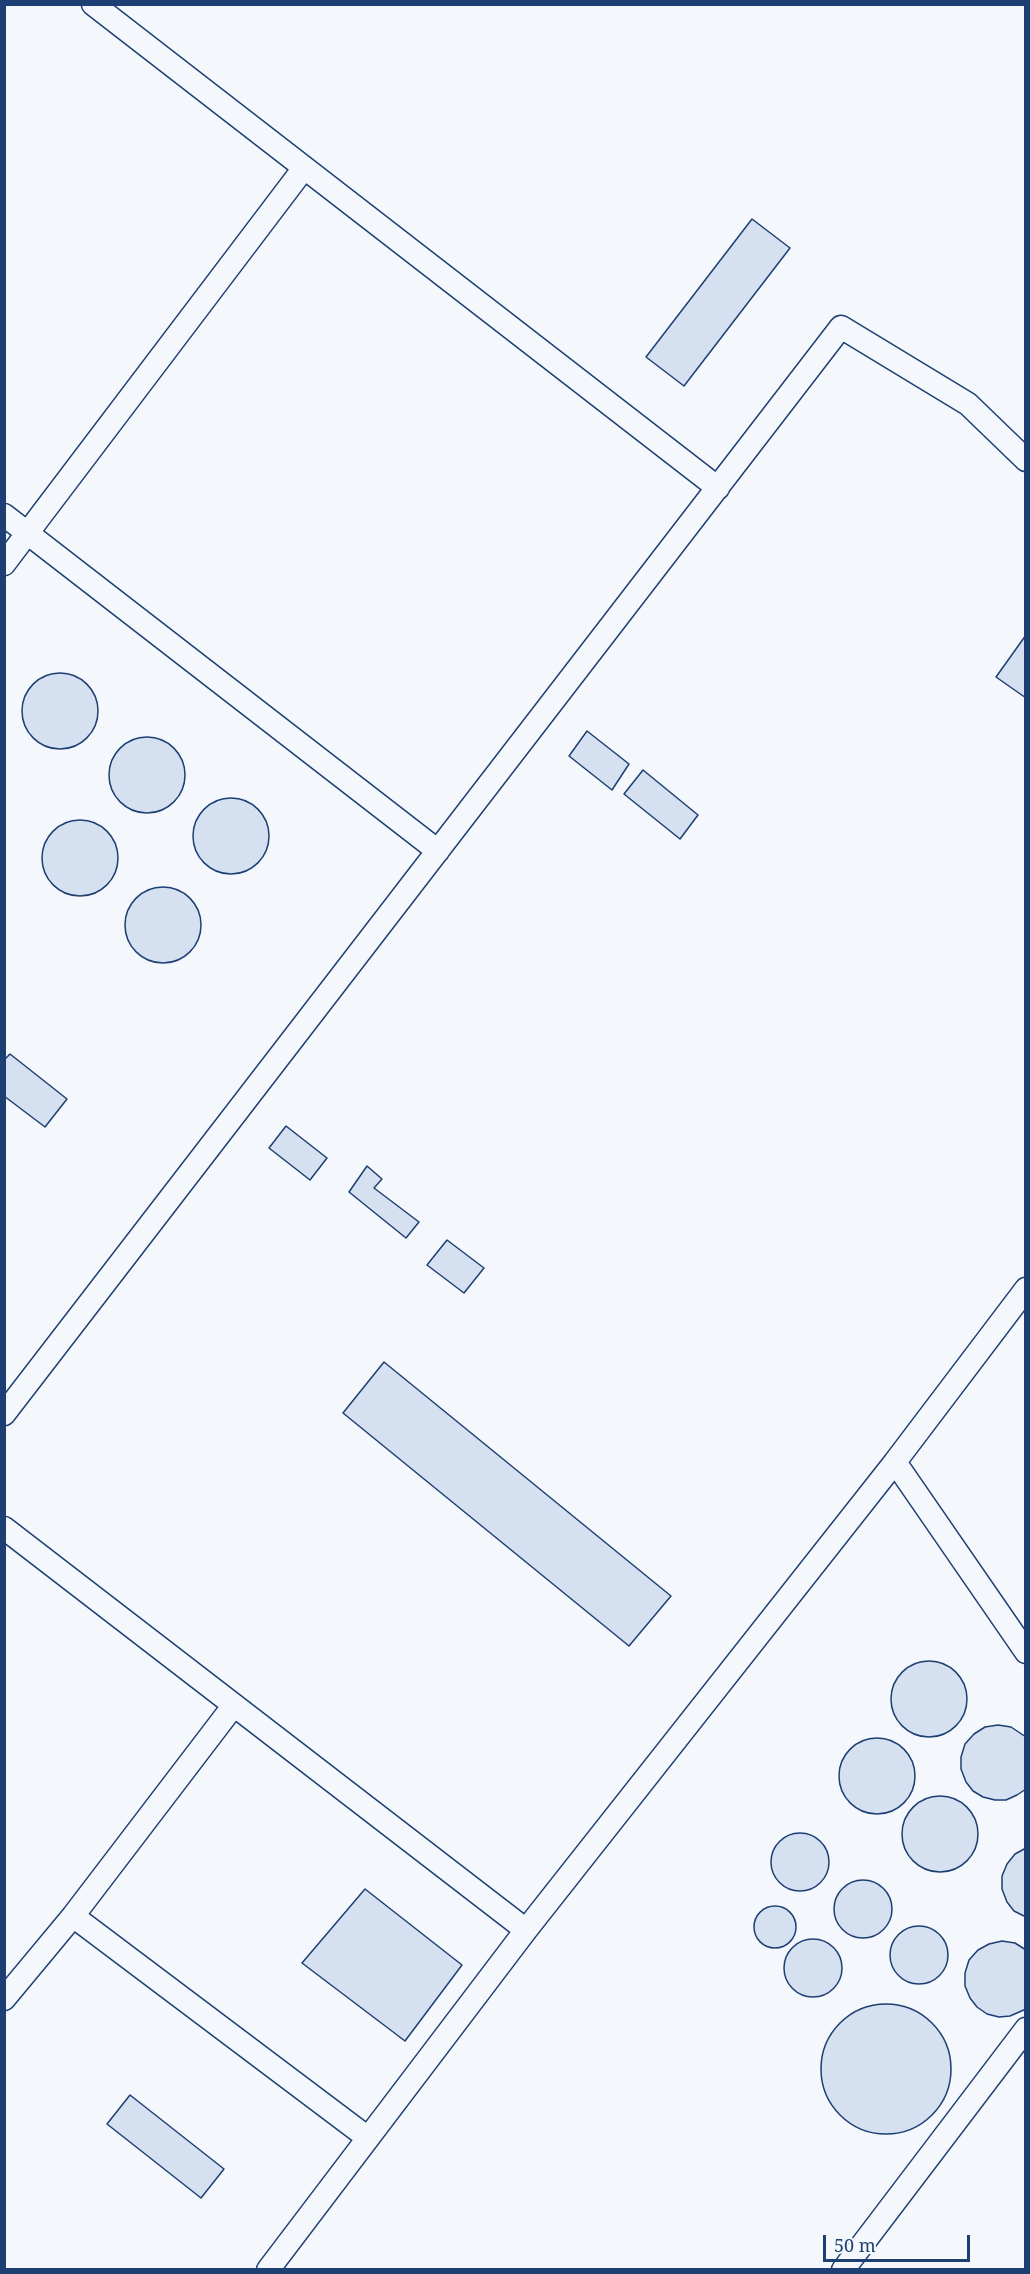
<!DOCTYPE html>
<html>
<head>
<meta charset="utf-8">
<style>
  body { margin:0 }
  #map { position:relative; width:1030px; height:2274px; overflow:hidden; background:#f4f7fb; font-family:"Noto Serif",serif }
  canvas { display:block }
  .frame { position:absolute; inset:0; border:6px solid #1d3f73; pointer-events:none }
  .scale { position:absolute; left:823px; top:2235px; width:147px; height:27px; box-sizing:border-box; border:3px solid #1d3f73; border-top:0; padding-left:8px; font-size:18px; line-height:21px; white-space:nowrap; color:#1d3f73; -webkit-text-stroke:4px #f4f7fb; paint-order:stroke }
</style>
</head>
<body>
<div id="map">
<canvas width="1030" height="2274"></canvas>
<div class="frame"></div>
<div class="scale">50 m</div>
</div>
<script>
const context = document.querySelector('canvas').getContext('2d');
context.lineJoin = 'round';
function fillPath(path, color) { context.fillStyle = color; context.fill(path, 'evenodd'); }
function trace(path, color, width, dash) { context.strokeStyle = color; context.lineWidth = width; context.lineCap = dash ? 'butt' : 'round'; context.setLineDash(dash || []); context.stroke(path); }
const building = new Path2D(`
  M752,219l38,29 -106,138 -38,-29z
  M1026,635v63l-30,-21z
  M22 711a38 38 0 1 1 76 0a38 38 0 1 1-76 0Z
  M587,731l42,33 -17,26 -43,-34z
  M109 775a38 38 0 1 1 76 0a38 38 0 1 1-76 0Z
  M643,770l55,45 -18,24 -56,-45z
  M193 836a38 38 0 1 1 76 0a38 38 0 1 1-76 0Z
  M42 858a38 38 0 1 1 76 0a38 38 0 1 1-76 0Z
  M125 925a38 38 0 1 1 76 0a38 38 0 1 1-76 0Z
  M10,1054l57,45 -22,28 -41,-31v-36z
  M286,1126l41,32 -17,22 -41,-32z
  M367,1166l15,13 -8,9 45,34 -13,16 -57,-46z
  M447,1240l37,28 -20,25 -37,-28z
  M384,1362l287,234 -42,50 -286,-233z
  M891 1699a38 38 0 1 1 76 0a38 38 0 1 1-76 0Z
  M998,1725l13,2 15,10v52l-9,6 -11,5h-11l-12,-3 -10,-6 -7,-9 -5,-13v-12l4,-13 9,-10 11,-7z
  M839 1776a38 38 0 1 1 76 0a38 38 0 1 1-76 0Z
  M902 1834a38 38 0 1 1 76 0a38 38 0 1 1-76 0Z
  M771 1862a29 29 0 1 1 58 0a29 29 0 1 1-58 0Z
  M1026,1848v69l-12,-6 -7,-9 -5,-13v-13l5,-12 8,-10z
  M834 1909a29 29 0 1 1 58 0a29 29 0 1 1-58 0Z
  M365,1889l97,76 -57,76 -103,-78z
  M754 1927a21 21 0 1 1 42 0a21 21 0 1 1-42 0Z
  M890 1955a29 29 0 1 1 58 0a29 29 0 1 1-58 0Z
  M784 1968a29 29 0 1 1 58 0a29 29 0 1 1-58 0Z
  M1002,1941l13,2 11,7v59l-16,7 -11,1 -12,-3 -10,-7 -7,-9 -5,-12v-13l4,-13 9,-10 11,-6z
  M821 2069a65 65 0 1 1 130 0a65 65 0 1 1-130 0Z
  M130,2095l94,74 -23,29 -94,-74z`);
fillPath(building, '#d5e0f0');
trace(building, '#1d3f73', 1.5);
const minor = new Path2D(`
  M93,4l625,484
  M4,515l434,336
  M4,564l300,-396
  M1026,1289l-131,173 131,190
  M4,1414l837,-1087 127,77 58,56
  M4,1528l522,402
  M73,1916l295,222
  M4,1999l69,-83 161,-211
  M268,2270l258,-340 369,-468
  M843,2270l183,-241`);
trace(minor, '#1d3f73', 25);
trace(minor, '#f4f7fb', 22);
</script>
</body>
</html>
